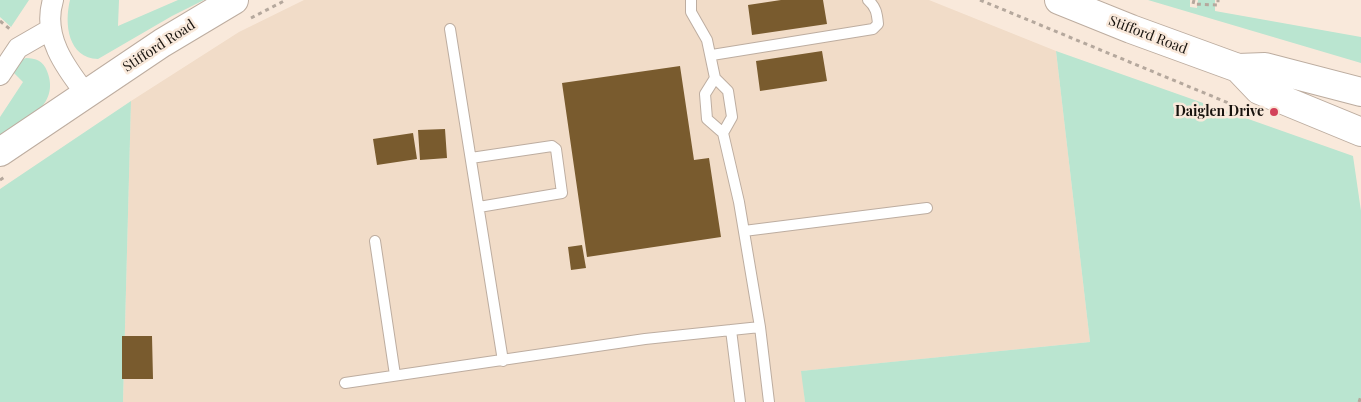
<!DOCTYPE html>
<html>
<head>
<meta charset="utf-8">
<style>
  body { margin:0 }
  canvas { display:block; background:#f9e9db }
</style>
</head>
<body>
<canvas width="1361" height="402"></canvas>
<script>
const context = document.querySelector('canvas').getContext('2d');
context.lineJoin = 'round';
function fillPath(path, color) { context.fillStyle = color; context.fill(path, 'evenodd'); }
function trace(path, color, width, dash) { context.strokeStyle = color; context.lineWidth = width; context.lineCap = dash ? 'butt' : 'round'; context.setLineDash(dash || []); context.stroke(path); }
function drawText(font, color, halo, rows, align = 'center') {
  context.font = font + ' "Playfair Display",serif'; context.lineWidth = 5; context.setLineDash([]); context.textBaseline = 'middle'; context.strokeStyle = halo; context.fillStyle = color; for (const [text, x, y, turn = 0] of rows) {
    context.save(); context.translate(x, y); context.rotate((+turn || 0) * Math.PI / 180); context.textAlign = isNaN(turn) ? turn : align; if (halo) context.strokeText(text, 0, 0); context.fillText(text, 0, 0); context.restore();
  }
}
fillPath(new Path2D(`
  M304,0h625l127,51 34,291 -288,29 3,31h-682l8,-301 108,-69z`), '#f1dcc8');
fillPath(new Path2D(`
  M0,0h29l-18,27 -11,-10z
  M70,0h49l-1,26 60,-26h26l-32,16 -74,43c-30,-1 -34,-35 -28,-59z
  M1148,0h42v7l7,1 1,-8h17v11l146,26v26z
  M1056,51l297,105 8,55v191h-556l-4,-31 289,-29z
  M26,58c10,0 17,3 21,13 14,35 -23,50 -47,67v-21l23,-35 -11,-11 7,-10z
  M131,101l-8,301h-123v-213z`), '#bae5d0');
fillPath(new Path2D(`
  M781,0h42l4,24 -75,11 -4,-30z
  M822,51l5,30 -67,10 -4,-30z
  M680,66l14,94 15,-2 12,79 -134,20 -25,-174z
  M445,129l2,29 -27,2 -2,-30z
  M413,133l4,26 -40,6 -4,-26z
  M582,245l4,23 -15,2 -3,-23z
  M122,336h30l1,43h-31z`), '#795b2e');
const service = new Path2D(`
  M691,0v12l16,28 8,38 13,13 4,26 -9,16 -16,-14 -2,-25 10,-16
  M450,29l53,332
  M712,55l161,-26 5,-5c-1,-11 -2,-17 -10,-24
  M723,133l16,69 21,125 9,75
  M471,158l81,-12 4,3 6,44 -83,14
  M744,231l183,-23
  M375,241l20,134
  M731,330l9,72
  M345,383l300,-44 115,-12`);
const minor = new Path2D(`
  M53,0c-11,36 12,67 33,94
  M0,75l18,-27 33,-19`);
const secondary = new Path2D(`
  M1059,0l72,29 107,39 27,-1 96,25
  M1238,68l21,22 102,42
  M0,152l162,-109 72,-43`);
trace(service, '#bdada0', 12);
trace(minor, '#bdada0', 22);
trace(secondary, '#bdada0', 30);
trace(new Path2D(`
  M980,0l263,109
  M1194,0l-1,4 25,1v-5
  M251,18l35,-18
  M0,21l11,9
  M0,180l6,-4
  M1359,402l2,-6`), '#b5a89d', 3, [4, 4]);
trace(service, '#fff', 10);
trace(minor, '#fff', 20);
trace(secondary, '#fff', 28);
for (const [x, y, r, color] of [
  [1274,112,5,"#d34259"]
]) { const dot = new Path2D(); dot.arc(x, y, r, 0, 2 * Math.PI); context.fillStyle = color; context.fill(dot); trace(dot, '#f9e9db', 2); }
drawText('14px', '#18130e', '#f9e9db', [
  ["Stifford Road",1148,35,21],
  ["Stifford Road",159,46,-33]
]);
drawText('bold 14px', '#18130e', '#f9e9db', [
  ["Daiglen Drive",1264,112]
], 'right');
</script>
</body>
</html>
